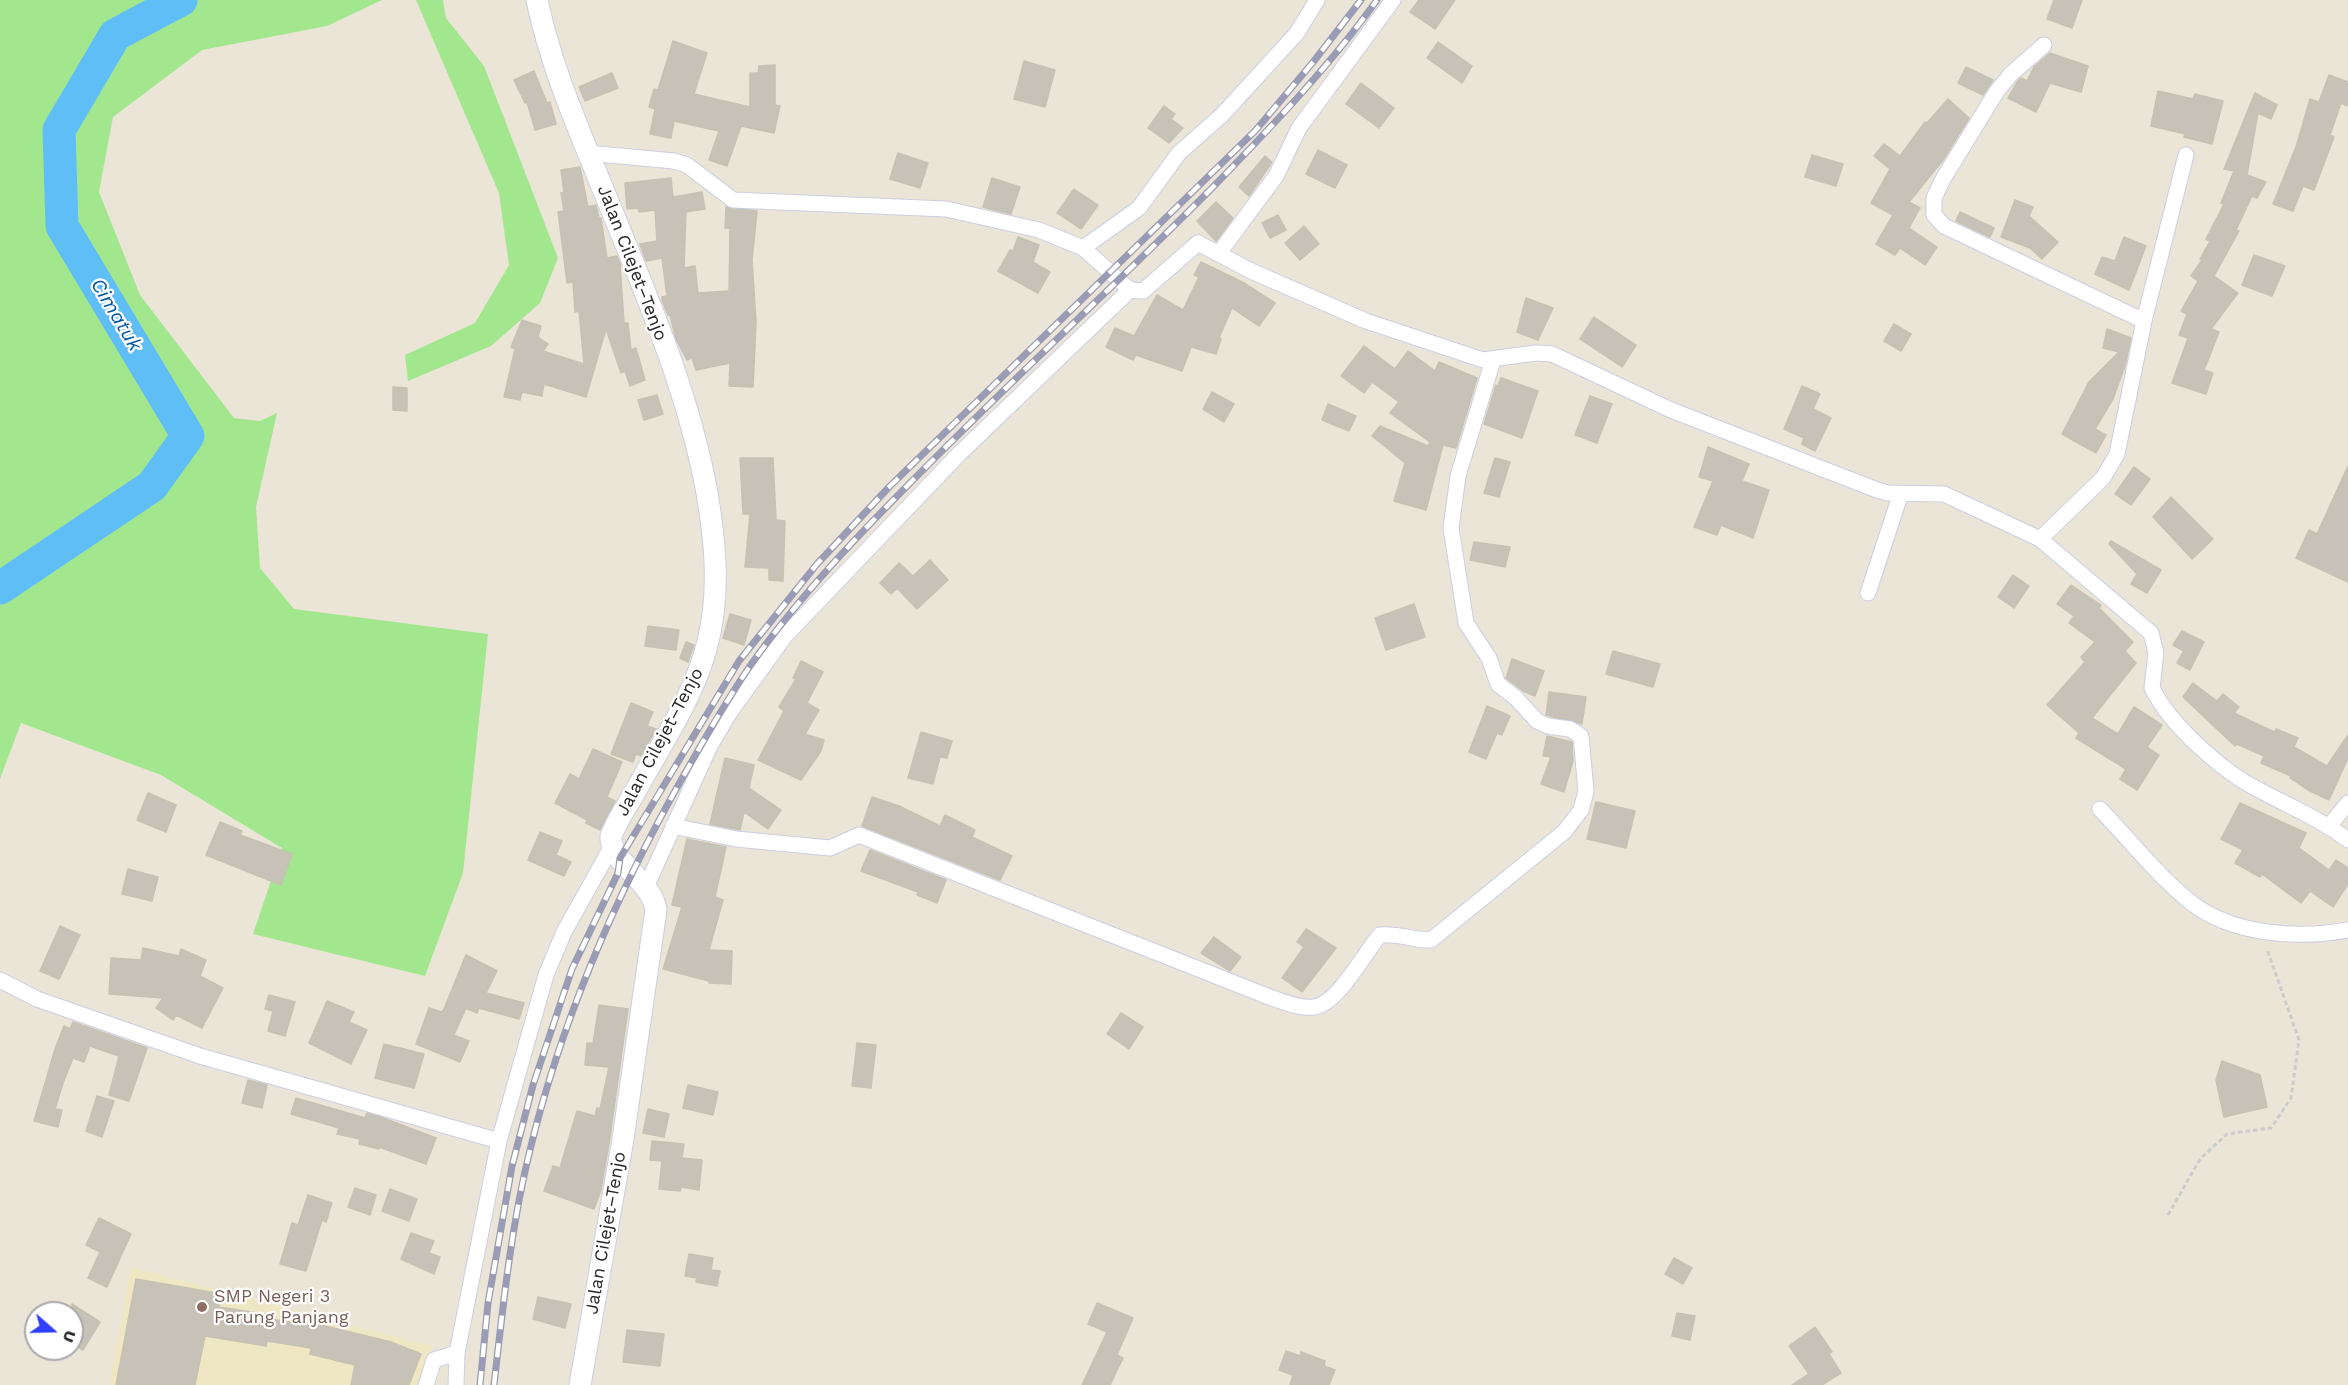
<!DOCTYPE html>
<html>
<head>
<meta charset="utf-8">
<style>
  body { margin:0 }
  #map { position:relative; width:2348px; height:1385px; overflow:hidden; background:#ebe5d7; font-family:"Work Sans",sans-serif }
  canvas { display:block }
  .north { position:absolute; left:24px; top:1301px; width:60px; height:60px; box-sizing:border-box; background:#fff; border:2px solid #a9a9a9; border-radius:50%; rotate:110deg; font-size:16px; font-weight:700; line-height:24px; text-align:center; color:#272727 }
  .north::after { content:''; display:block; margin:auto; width:21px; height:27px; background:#313fff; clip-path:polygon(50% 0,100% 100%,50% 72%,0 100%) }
</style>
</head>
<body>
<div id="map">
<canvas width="2348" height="1385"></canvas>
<div class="north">U</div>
</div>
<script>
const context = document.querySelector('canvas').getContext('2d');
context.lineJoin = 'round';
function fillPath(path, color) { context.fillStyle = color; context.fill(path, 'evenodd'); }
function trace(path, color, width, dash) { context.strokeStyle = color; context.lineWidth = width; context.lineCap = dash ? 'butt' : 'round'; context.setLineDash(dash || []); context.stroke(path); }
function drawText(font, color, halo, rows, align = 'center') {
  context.font = font + ' "Work Sans",sans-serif'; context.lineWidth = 4.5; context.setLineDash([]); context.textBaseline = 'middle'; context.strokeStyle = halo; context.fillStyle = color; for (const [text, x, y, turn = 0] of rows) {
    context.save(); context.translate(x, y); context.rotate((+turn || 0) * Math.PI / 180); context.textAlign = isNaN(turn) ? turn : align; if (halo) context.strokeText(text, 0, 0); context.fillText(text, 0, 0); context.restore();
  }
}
fillPath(new Path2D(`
  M131,1267l301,79 -12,39h-311z`), '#efe6c4');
fillPath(new Path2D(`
  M0,0h382l-55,26 -125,24 -89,67 -14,75 41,103 94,123 26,3 17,-8 -21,94 4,61 34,41 194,25 -25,239 -38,103 -172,-42 29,-86 -121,-73 -140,-52 -21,56z
  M416,0h27l3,18 38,48 74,192 -18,45 -49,43 -83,35 -3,-26 70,-32 34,-58 -10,-72z`), '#a2e78e');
trace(new Path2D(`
  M0,588l152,-102 36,-50 -126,-210 -3,-96 56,-95 66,-35`), '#60bef7', 33);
const building = new Path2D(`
  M1419,0h36l-20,29 -25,-17z
  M2054,0h28l-10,28 -25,-9z
  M673,41l34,12 -13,41 56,13v-34h8l1,-7 16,-1v40l5,1 -6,27 -33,-7 -14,40 -18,-6 10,-29 -45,-10 -3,17 -21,-4 5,-25 -6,-2 5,-18 4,1z
  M1438,42l34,24 -10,17 -35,-25z
  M2050,53l38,13 -7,26 -31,-9 -14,29 -28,-14 10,-17 3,-3 6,3 7,-14z
  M1024,61l31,9 -10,37 -31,-8z
  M1966,67l27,13 -10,15 -25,-12z
  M534,71l13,32 3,-1 6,22 -21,6 -8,-28 -2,1 -11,-23z
  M612,73l6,15 -33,13 -6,-14z
  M2329,75l19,7v24l-7,-3 -11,32 4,2 -20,53 -11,-4 -10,25 -20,-7 23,-57 14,-48 9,3z
  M1361,83l33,25 -15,20 -33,-24z
  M2158,91l35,8 2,-5 28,7 -11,43 -28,-7 1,-3 -34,-8z
  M2255,93l22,12 -6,14 -13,-6 -11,62 19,7 -9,16 -5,-2 -16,34 3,1 -25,45 24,17 -27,36 8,3 -15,38 9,3 -7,21 -34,-11 16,-45 -9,-3 8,-21 -6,-3 17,-30 -7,-5 11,-16 -2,-1 10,-18 -4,-2 18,-35 -3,-1 13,-32 -10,-2z
  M1948,99l21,19 -26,42 -34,42 11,6 -11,20 28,19 -12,18 -25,-17 -5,7 -19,-11 17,-29 -22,-12 19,-34 -16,-13 10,-12 16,12 25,-34 2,1z
  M1164,106l11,8 -4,5 12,9 -14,15 -21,-15z
  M1318,150l29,15 -12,23 -29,-14z
  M898,153l30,10 -8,25 -30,-9z
  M1812,155l31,9 -7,22 -31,-9z
  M1265,156l7,6 -23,34 -10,-9z
  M580,167l8,40 8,-2 3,13h2l6,40 10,-2 3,8 4,59h4l3,27 5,-2 9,32 -15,6 -5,-15 -4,2 -15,-44 -20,68 -42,-13 -2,12 -20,-4 -2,8 -16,-3 11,-48 -4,-2 11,-27 19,6 -3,11 10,7 -5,7 41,13 -5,-53 -4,1 -2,-30 -6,1 -9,-71 6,-1 -3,-18 3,-1 -3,-22z
  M671,178l2,19 29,-5 3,17 -19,3 -2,56 11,-2 3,27 31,-2 1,-63h-5l1,-21 31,4 -5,49 4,62 -3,65 -24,-1 1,-23 -34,7 -4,-12 -5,2 -11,-21 -6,-24h-2l-6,-15v-3l5,-1 -5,-38 -16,3 -6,-17 17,-3 -2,-31 -16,2 -1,-4 -11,1 -2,-26z
  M992,178l28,9 -9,27 -28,-7z
  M1074,189l24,16 -17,24 -24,-16z
  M2015,200l18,7 -4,9 29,26 -16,17 -12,-11 -29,-11z
  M1216,202l17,16 -17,23 -19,-20z
  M1960,212l34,16 -4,9 -34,-16z
  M1278,215l8,15 -16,8 -8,-15z
  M1304,226l15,18 -19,16 -15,-17z
  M1018,237l21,8 -6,17 17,10 -12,21 -40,-22 12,-21 3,1z
  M2124,237l22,9 -17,44 -34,-16 7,-17 13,4z
  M2254,255l31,11 -13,30 -30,-11z
  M1201,262l43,21 31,20 -16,23 -27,-18 -13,30 2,1 -5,15 -25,-7 -9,24 -46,-16 -3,5 -27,-13 9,-19 19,8 23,-41 26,15 16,-33 -5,-2z
  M1526,298l27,10 -15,32 -21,-8z
  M1594,317l42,28 -14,22 -42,-28z
  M1894,324l17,10 -10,17 -17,-10z
  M2107,329l24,9 -6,28 -12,33 -18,30 11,6 -10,18 -34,-19 27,-52 30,-30 -16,-4z
  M1364,346l31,23 13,-18 27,20 4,-9 38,16 -21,70 -13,-3 -17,65 -32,-9 11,-38 -33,-27 8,-10 48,20 2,-4 -40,-29 9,-11 -27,-20 -8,11 -23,-17z
  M1501,378l37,13 -16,47 -38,-14 12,-39 2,1z
  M1802,386l18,8 -7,15 18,9 -16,33 -13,-7 2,-6 -20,-9z
  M393,387l14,1v23l-14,-1z
  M1212,392l22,12 -10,18 -21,-13z
  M657,395l6,19 -19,6 -6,-20z
  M1590,396l22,8 -15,39 -22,-8z
  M1328,404l28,12 -7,15 -27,-11z
  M1708,447l41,17 -7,17 27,9 -16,48 -32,-13 -4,10 -23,-8 19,-46 -14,-4z
  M740,458h33l3,62 9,1 -2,60 -14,-1v-12l-24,-1 5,-53h-7z
  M1495,458l15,4 -11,35 -15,-4z
  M2348,466v116l-52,-24 13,-28 8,4z
  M2134,467l16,12 -19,26 -16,-11z
  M2171,497l42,42 -21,20 -39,-42z
  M2111,541l50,29 -14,23 -16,-9 6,-10 -28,-30z
  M1474,542l36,5 -5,20 -35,-7z
  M930,560l18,20 -31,29 -20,-21 -6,6 -11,-11 19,-20 14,13z
  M2013,575l16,11 -15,22 -16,-11z
  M2071,585l30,20 -2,3 34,34 -8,9 11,12 -44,55 26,16 16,-27 28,18 -15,22 12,8 -22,35 -17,-11 6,-10 -50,-31 3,-5 -32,-28 38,-43 -4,-5 14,-15 -26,-19 5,-7 -17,-12z
  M1414,604l11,33 -39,13 -11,-32z
  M730,614l21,6 -7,25 -21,-7z
  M648,626l31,4 -3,20 -31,-4z
  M2182,631l22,11 -14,28 -13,-7 7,-12 -11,-6z
  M686,642l8,3 -6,17 -8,-4z
  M1613,651l47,13 -7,23 -47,-13z
  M1512,659l32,12 -9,25 -12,-5 -17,-13z
  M801,661l22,11 -16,31 12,7 -14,24 19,6 -3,11 -20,29 -43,-20 26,-49 -5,-4 17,-28 -3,-1z
  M2193,683l24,18 6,-7 16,13 -5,6 40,19 2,-3 22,9 -4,9 33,19 21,-31v23l-19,42 -21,-10 -18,-12 1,-2 -30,-13 3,-7 -27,-12 -2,2 -52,-49z
  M1549,692l37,5 -4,27 -36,-9z
  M631,703l22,9 -6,14 9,3 -15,27 -5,-2 -3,8 -22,-8z
  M1487,706l23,10 -8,19 -5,-2 -11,26 -17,-7z
  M921,732l31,9 -5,17 -7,-1 -7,27 -25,-6z
  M1547,736l25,6 1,19 -9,31 -23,-8 10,-27 -8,-1z
  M593,749l29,13 -15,35 8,4 -15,29 -14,-7 1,-3 -32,-17 15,-29 9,5z
  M725,758l29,7 -5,23 32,22 -13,19 -24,-17 -4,18 -30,-6z
  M148,793l28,12 -10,27 -29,-12z
  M872,797l27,9 41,20 5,-11 30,15 -3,7 40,19 -12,24 -138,-54z
  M1596,802l39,9 -9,37 -39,-9z
  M2240,803l66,30 -7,15 30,22 7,-10 12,8v16l-15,23 -23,-16 -9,12 -39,-29 -2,3 -25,-14 8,-13 -22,-11z
  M220,822l22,9 -2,4 52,19 -11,31 -75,-30z
  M540,832l22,9 -6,14 15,7 -7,14 -36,-16z
  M687,839l39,8 -11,50 8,3 -14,50 23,1 -1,33 -22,-1v-2l-46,-12 19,-62 -10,-2z
  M870,850l76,30 -9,23 -20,-8 1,-3 -57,-21z
  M128,869l30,8 -6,24 -30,-7z
  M60,926l20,9 -21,44 -19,-8z
  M1306,929l30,19 -34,44 -20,-14 22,-31 -7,-5z
  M1214,937l27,20 -11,14 -29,-18z
  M143,948l36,8 2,-7 25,11 -6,16 23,12 -21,40 -26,-13 -3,5 -17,-12 7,-10 -54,-4 2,-36 30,2z
  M466,955l31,16 -11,22 38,10 -5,16 -40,-11 -2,5 -11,-5 -12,27 15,6 -9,21 -44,-18 13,-36 13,4 2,-3z
  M269,995l26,7 -10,34 -17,-5 5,-20 -8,-2z
  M327,1001l27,11 -5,10 18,8 -16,34 -42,-21z
  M599,1005l29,4 -18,128 -9,53 -7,19 -50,-18 9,-25 7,2 17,-57 18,5 2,-8 3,1 9,-42 -24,-2 2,-22h6z
  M1121,1013l22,14 -14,22 -22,-15z
  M73,1022l74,26 -18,53 -20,-6 10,-39 -29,-10 -6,16 -11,-4 -10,25 -8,26 7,1 -4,17 -24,-6 21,-72 9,-23 6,3z
  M857,1043l19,2 -5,43 -19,-2z
  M384,1044l40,10 -10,34 -39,-10z
  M2222,1061l38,14 7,32 -43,10 -8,-37z
  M248,1080l19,5 -5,23 -20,-5z
  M688,1085l30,7 -5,23 -30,-7z
  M97,1096l17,5 -12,36 -16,-6z
  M296,1098l69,20 2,-5 19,6 50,19 -10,26 -47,-17v2l-20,-5 1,-5 -23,-5 2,-6 -48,-14z
  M648,1109l21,5 -5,23 -21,-4z
  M652,1141l32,3 -2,14 20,2 -3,30 -18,-3 -1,4 -21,-2 3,-28 -12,-1z
  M355,1188l21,7 -6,20 -22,-8z
  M390,1189l27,10 -8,22 -27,-10z
  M308,1195l24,8 -6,19 -4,-2 -16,51 -26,-7 12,-41 6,2z
  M99,1218l32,16 -24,53 -19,-9 12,-26 -14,-7z
  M411,1233l23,8 -5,12 11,4 -6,17 -33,-15z
  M689,1254l24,4 -2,12 9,1 -3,15 -21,-4 1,-4 -12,-2z
  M1674,1258l18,10 -9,16 -18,-10z
  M136,1279l86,15 -3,13 52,8 -1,4 47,7v-2l74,18 30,12 -12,31h-58l4,-20 -45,-11 1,-6 -44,-7 -1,5 -61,-10 -10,49h-79z
  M538,1297l33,7 -6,24 -32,-9z
  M1097,1303l36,15 -16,37 6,3 -13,27h-28l25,-53 -19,-8z
  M72,1304l28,18 -17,28 -11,-7z
  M1677,1313l18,3 -5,24 -18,-4z
  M1815,1327l17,25 -3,2 12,19 -19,12h-30l17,-11 -20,-28z
  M627,1330l37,4 -4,32 -37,-4z
  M1286,1351l14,5 1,-4 24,9 -1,5 11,4 -6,15h-39l3,-10 -14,-5z`);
fillPath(building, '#c6c2b7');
trace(building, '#c6c1b1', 1.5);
const street = new Path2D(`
  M2044,45l-33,29 -14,17 -54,88 -9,19v17l10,11 200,95
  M588,153l86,8 13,4 46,35 213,9 93,21 44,18 47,42 13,1 55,-48 53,28 115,50 117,39 53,-7 16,1 119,56 206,80 11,3 56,1 96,45 111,94 5,20 -4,35c18,37 71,84 107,102 30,16 61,29 89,50
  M1083,248l56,-40 40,-55 43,-38 75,-82 20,-33
  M1219,253l57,-77 23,-48 94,-128
  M2040,539l63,-61 14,-24 27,-133 42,-166
  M1868,593l33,-100
  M2100,809c29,30 60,70 93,95 41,31 106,35 155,26
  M673,826l63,13 94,9 29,-13 413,163c13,4 28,11 42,9 24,-3 51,-55 66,-72 17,-2 33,5 51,5l133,-108 17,-22 5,-19 -5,-55 -11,-7 -22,-3 -11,-5 -21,-23 -18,-14 -9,-26 -23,-35 -15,-95 7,-52 35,-116
  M2329,826l19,-23
  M646,887l64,-141 20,-34 55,-76 174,-182 171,-164
  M0,980l37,19 163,57 299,85
  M426,1385l8,-25 23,-7
  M456,1385l1,-32 42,-212 47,-166 18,-43 48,-86`);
const secondary = new Path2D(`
  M537,0c12,59 36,116 59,172 42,104 91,210 111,321 8,48 13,95 2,144 -12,56 -47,105 -74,155 -8,14 -18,28 -24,44 -2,26 41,44 45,74l-33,229 -43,246`);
trace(street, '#cccee2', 17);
trace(secondary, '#cccee2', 23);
trace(new Path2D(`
  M2168,1215l32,-56 27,-25 44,-6 20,-30 8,-58 -32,-91`), '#cbcbcb', 3, [4.5, 3]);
trace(street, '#fff', 15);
trace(secondary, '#fff', 21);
const rail = new Path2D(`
  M480,1385l8,-82 24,-137 21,-81 39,-116 46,-96 2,-15 119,-197 78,-97 73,-78 365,-355 59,-70 47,-61
  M494,1385c9,-79 17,-158 36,-235 32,-132 87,-257 154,-375 21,-37 42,-74 66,-109 50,-71 112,-135 174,-197 95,-96 196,-188 291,-284 57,-59 114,-118 162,-185`);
trace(rail, '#9a9bb4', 7);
trace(rail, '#fff', 4.5, [14]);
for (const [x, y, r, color] of [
  [202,1307,6,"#8d6e63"]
]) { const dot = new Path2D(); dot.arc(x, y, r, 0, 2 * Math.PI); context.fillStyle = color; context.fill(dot); trace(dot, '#fff', 2); }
drawText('18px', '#272727', '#fff', [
  ["Jalan Cilejet–Tenjo",632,263,69],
  ["Jalan Cilejet–Tenjo",660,742,-62],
  ["Jalan Cilejet–Tenjo",606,1233,-80]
]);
drawText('18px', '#785e54', '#fff', [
  ["SMP Negeri 3",214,1297],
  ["Parung Panjang",214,1318]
], 'left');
drawText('italic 20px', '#0358a0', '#fff', [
  ["Cimatuk",116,315,59]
]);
</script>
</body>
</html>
